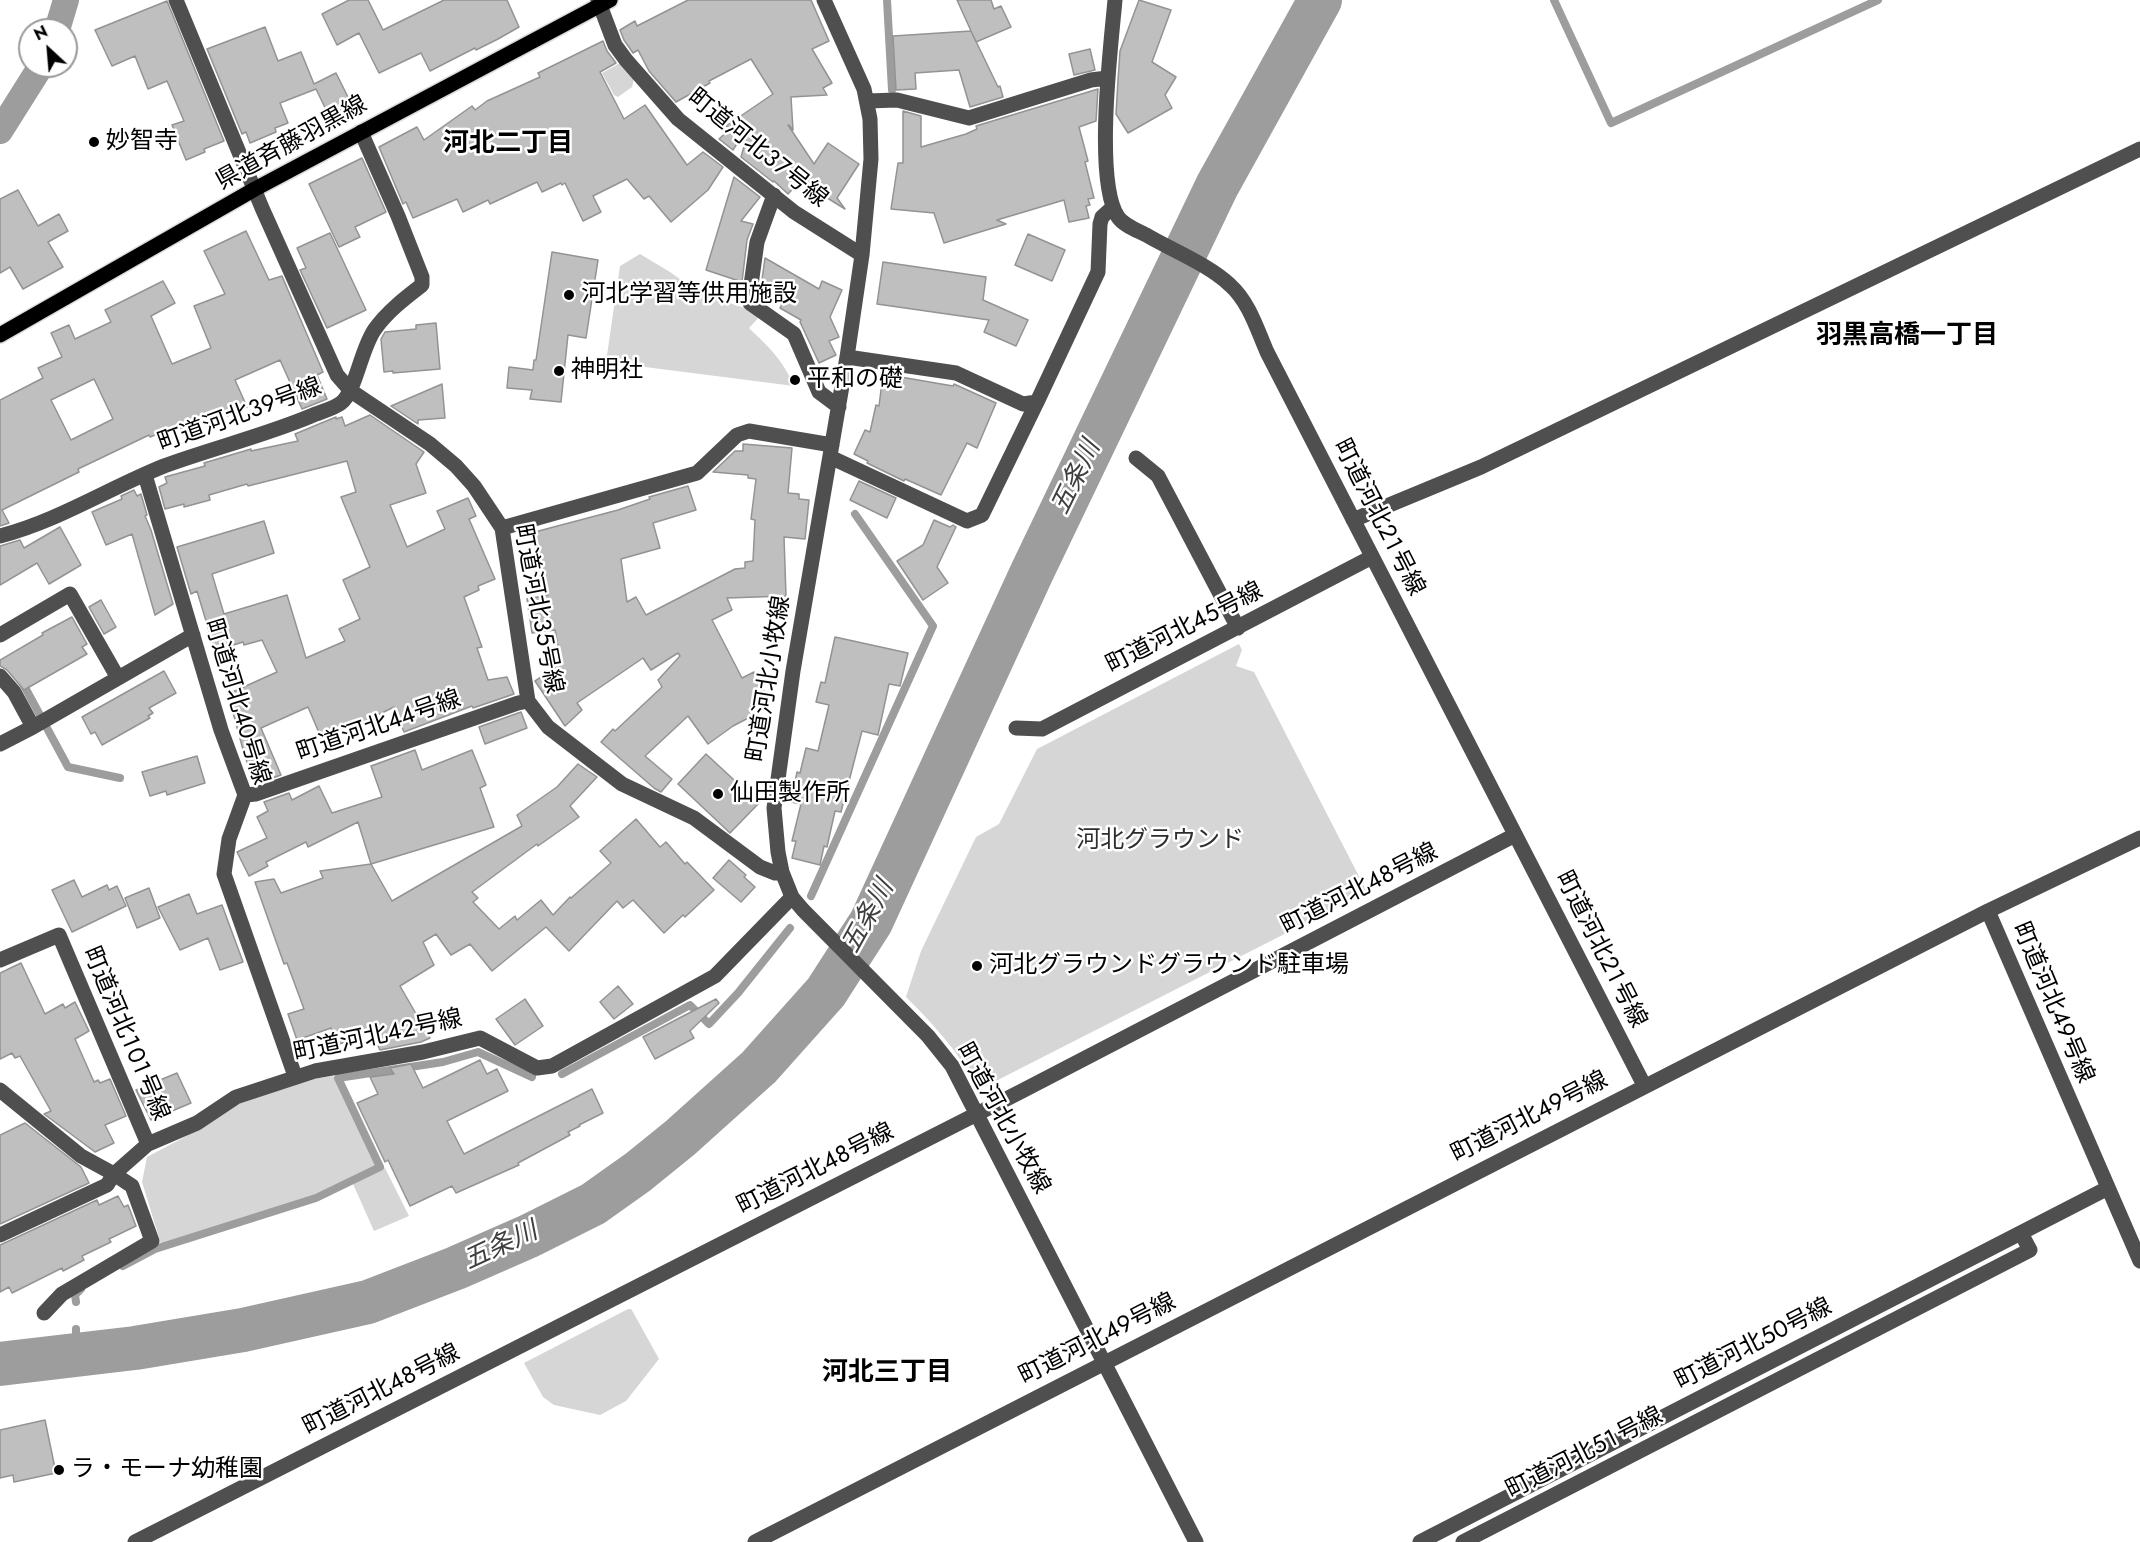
<!DOCTYPE html>
<html>
<head>
<meta charset="utf-8">
<style>
  body { margin:0 }
  #map { position:relative; width:2140px; height:1542px; overflow:hidden; background:#fff; font-family:Jost,sans-serif }
  canvas { display:block }
  .north { position:absolute; left:18px; top:18px; width:60px; height:60px; box-sizing:border-box; background:#fff; border:2px solid #999; border-radius:50%; rotate:334deg; font-size:16px; font-weight:700; line-height:24px; text-align:center; color:#000 }
  .north::after { content:''; display:block; margin:auto; width:21px; height:27px; background:#000; clip-path:polygon(50% 0,100% 100%,50% 72%,0 100%) }
</style>
</head>
<body>
<div id="map">
<canvas width="2140" height="1542"></canvas>
<div class="north">N</div>
</div>
<script>
const context = document.querySelector('canvas').getContext('2d');
context.lineJoin = 'round';
function fillPath(path, color) { context.fillStyle = color; context.fill(path, 'evenodd'); }
function trace(path, color, width, dash) { context.strokeStyle = color; context.lineWidth = width; context.lineCap = dash ? 'butt' : 'round'; context.setLineDash(dash || []); context.stroke(path); }
function drawText(font, color, halo, rows, align = 'center') {
  context.font = font + ' Jost,"Noto Sans JP",sans-serif'; context.lineWidth = 5; context.setLineDash([]); context.textBaseline = 'middle'; context.strokeStyle = halo; context.fillStyle = color; for (const [text, x, y, turn = 0] of rows) {
    context.save(); context.translate(x, y); context.rotate((+turn || 0) * Math.PI / 180); context.textAlign = isNaN(turn) ? turn : align; if (halo) context.strokeText(text, 0, 0); context.fillText(text, 0, 0); context.restore();
  }
}
fillPath(new Path2D(`
  M620,63l14,16 -2,8 -14,10 -4,-2 -12,-22z
  M640,254l30,18 29,21 55,18 6,5 -11,12c21,20 33,31 45,58l-188,-24 14,-96z
  M1239,644l3,6 -6,16 18,6 113,220 -383,195c-12,-5 -11,-9 -18,-19 -17,-27 -38,-49 -60,-71l15,-46 55,-114 23,-13 38,-75z
  M333,1076l45,89 -63,31 -154,48 -19,-62 5,-25 49,-26 39,-26 70,-25z
  M385,1168l24,48 -35,15 -21,-47z
  M628,1309h3l2,3 26,47 -33,42 -26,14 -46,-10 -11,-8 -19,-34z`), '#d6d6d6');
trace(new Path2D(`
  M887,0l5,90
  M1554,0l57,123 267,-123
  M21,680l47,87 52,11
  M811,896l122,-270 -78,-112
  M562,1074l128,-69 19,19 29,-31 52,-65
  M123,1266l32,-17 161,-51 64,-31 -42,-89 105,-16 35,-10 54,25
  M76,1302l-1,-7 6,-6
  M76,1329v26`), '#9d9d9d', 8);
trace(new Path2D(`
  M57,30l9,-30
  M0,131l41,-65`), '#9d9d9d', 26);
trace(new Path2D(`
  M0,1364l135,-16 108,-18 125,-28 88,-34 73,-32 64,-32 45,-32 42,-34 79,-71 67,-75 45,-70 161,-350 185,-386 103,-186`), '#9d9d9d', 44);
const building = new Path2D(`
  M349,0h19l15,30 61,-30h63l12,27 -21,12 -22,11 -1,-2 -45,23 -9,-18 -42,20 -20,-40 -22,12 -15,-31z
  M688,0h123l18,41 -17,8 20,34 -9,5 4,7 -36,2 2,33 -4,-5h-1l26,39 14,-21 31,21 -22,34 8,11 -45,-28 -12,13 -14,-13 -1,1 -32,-25 6,-21 -4,-2 -10,16 -14,-11 12,-11 -5,-2 47,-32 -22,-35 -42,22 1,2 -34,19 -27,-31 -11,-21 -5,3 -9,-13 -4,-10 15,-9 2,5z
  M957,0h34l3,9 7,-3 10,21 -35,15z
  M1139,0l32,10 -19,52 24,15 -11,18 7,13 -44,25 -12,-19 2,-34 2,-29z
  M167,1l57,140 -20,8 1,3 -19,8 -14,-35 12,-4 -17,-40 -19,8 -13,-33 -23,10 -17,-36z
  M265,27l13,34 23,-9 13,32 22,-11 17,34 -23,11 -14,-29 -36,14 8,20 -13,5 1,4 -26,11 -4,-11 -4,2 -35,-85z
  M971,31l27,56 2,-1 3,11 -33,10 -11,-37 -44,3 1,16 -20,1 -3,-54z
  M603,41l4,10 9,12 -16,9 24,47 21,-14 42,60 16,-13 20,15 -15,23 -37,32 -22,-26 -5,3 -17,-20 -34,17 8,16 -18,9 -18,-38 -3,2 -1,-2 -19,9 -5,-10 -47,22 -2,-4 -25,12 -6,-13 -44,19 -7,-16 -3,2 -24,-57 38,-20 7,13 48,-34 3,4 12,-9 53,-24 -2,-4z
  M1090,49l5,21 -21,5 -5,-21z
  M1098,89l-2,32 -17,6 9,34 -3,1 9,36 -6,1 2,6 -4,1 3,12 -20,4 -5,-22 -67,20 9,4 -62,19 -10,-30 -43,-4 7,-46h5v-52l18,5v31l45,-13 11,-5 -1,-3z
  M362,158l24,54 -31,15 5,10 -21,10 -30,-63z
  M734,177l26,20 -19,24 12,3 -6,16 -5,42 -36,-12z
  M18,190l20,36 21,-12 9,17 -20,11 15,25 -40,22 -13,-22 -10,6v-74z
  M246,231l23,49 13,-4 41,96 -6,3 10,24 -25,10 -22,-49 -45,20 12,27 -20,9 -2,-5 -64,25 -1,-3 -10,4 -1,-2 -71,34 1,3 -77,38 7,13 -9,3v-126l43,-22 -5,-10 24,-11 -11,-24 18,-8 6,14 36,-17 -6,-12 58,-29 12,22 -24,13 21,48 39,-16 -17,-42 31,-12 -21,-43zM94,379l19,40 -42,21 -20,-40z
  M330,233l36,77 -39,18 -27,-58 6,-2 -9,-20z
  M1028,234l37,16 -13,31 -37,-16z
  M552,252l46,8 -12,78 -18,-3 -7,67 -31,-3 2,-9 -25,-2 2,-21 24,3 1,-10h2z
  M765,258l54,31 3,-8 20,9 -12,27 9,20 -10,4 7,14 -17,8 -19,-41 1,-2 -21,-12 2,-4 -17,-10 2,-4 -6,-3z
  M883,262l103,15 -3,23 45,20 -12,26 -32,-14 5,-12 -112,-16z
  M436,323l4,46 -47,4v-2l-9,1 -3,-33 4,-7 31,-3v-4z
  M883,374l70,12 1,-2 42,19 -19,45 -10,-5 -26,52 -36,-16 -1,2 -37,-18 1,-2 -14,-7 11,-24 5,2 6,-27 3,1z
  M442,384l3,34 -27,2v4l-27,-18z
  M370,415l54,37 -8,12 10,29 -36,12 17,42 38,-18 -8,-18 31,-13 8,18 -7,3 26,60 -17,7 1,4 -15,7 18,50 -5,1 11,32 19,-3 7,17 -41,14 -1,-2 -68,26 -10,-25 -71,35 -15,-35 -47,21 20,47 -25,9 -11,-27 -17,-63 49,-22 -15,-32 -18,5 -1,-3 -28,9 -18,-60 -6,3 -14,-47 87,-26 10,32 -62,21 12,40 63,-19 19,63 39,-17 -6,-12 21,-10 -17,-39 27,-13 -29,-70 15,-5 -9,-31 -99,25 -1,-2 -38,11 1,5 -26,7v-3l-19,5 -6,-22 8,-4 -2,-6 40,-11 -1,-3 47,-14v2l47,-10 -3,-7 41,-17v2l6,-2 3,9z
  M743,444l49,4 -4,45 11,1v5l10,1 -4,39 -21,-2 2,59 -59,2 5,12 -20,10 30,58 12,-6 16,30 -16,8 2,4 -23,12 -25,18 -20,-28 -43,40 27,23 -11,13 -7,-4 -53,-46 12,-13 2,2 47,-44 -4,-7 22,-24 -2,-3 -27,17 -8,-12 -66,45 5,7 -17,16 -30,-45 26,-17 -6,-34 -23,3 -5,-34 21,-4 -17,-62 87,-23 32,-11 -1,-2 39,-11 8,24 -43,13 7,25 -39,11 6,43 9,-5 10,18 89,-46 10,-1v-6l8,-1 2,-41 -4,-1 5,-40 -8,-1v-3l-35,-3 22,-21h8z
  M859,481l37,17 -9,20 -37,-18z
  M134,490l3,6 4,-2 6,21 -2,1 6,14 22,74 -18,11 -23,-81 -26,11 -14,-33 30,-13 -1,-3z
  M934,520l16,7 3,-2 3,2 -19,40 11,16 -25,17 -26,-39 26,-16z
  M60,527l21,38 -32,19 -12,-21 -37,22v-39l20,-6 4,8z
  M101,600l15,27 -12,7 -15,-27z
  M72,617l15,27 -5,3 5,7 -63,36 -17,-20 -7,-4v-6l43,-25 -1,-2z
  M835,637l73,16 -8,33 -11,-2 -11,51 -16,-4 -21,81 -6,-1 -8,36 -3,-1 -4,19 -28,-7 4,-17h-4l9,-37 -10,-2 6,-30 3,1 6,-25 12,3 11,-46 -13,-3 5,-20 4,1z
  M164,671l12,22 -27,15 4,5 -5,3 2,2 -48,27 -7,-13 -4,2 -9,-17z
  M521,712l6,16 -42,16 -6,-17z
  M415,750l7,20 50,-20 14,35 -6,3 14,39 -123,37 21,37 130,-75 -5,-11 40,-28 21,-23 19,13 -27,29 9,11 -41,29 -1,-2 -65,48 6,6 -5,4 26,27 16,-13 2,4 24,-20 12,15 17,-18 1,1 40,-35 -11,-12 36,-32 24,28 6,-5 19,22 2,-2 27,28 -29,27 -2,-2 -19,18 -31,-33 -10,8 -6,-7 -48,50 -23,-24 -54,44 -22,-27 -19,11 -15,-21 -13,8 11,23 -34,21 30,52 -9,4 -41,8 -10,-18 -33,13 -6,-17 -34,12 -9,-26 16,-5 -17,-46 -3,1 -29,-82 19,-3 7,14 42,-15 -3,-7 51,-7 -13,-42 -50,25 -2,-5 -40,20 2,4 -19,10 -12,-24 30,-14 -10,-21 11,-6 -4,-9 25,-9 3,7 27,-14 13,27 50,-16 -11,-31z
  M706,754l53,49 -29,30 -52,-49z
  M197,756l8,27 -38,12 -1,-4 -16,5 -8,-24z
  M729,860l17,15 -2,2 11,10 -14,15 -28,-24z
  M74,880l8,17 25,-12 2,5 8,-4 9,20 -54,26 -20,-42z
  M149,888l11,30 -23,10 -12,-30z
  M189,894l8,20 25,-9 21,57 -23,8 -12,-32 -28,12 -22,-43z
  M21,963l24,51 18,-10 2,4 10,-6 14,29 -14,8 19,43 4,-2 2,3 10,-4 16,37 -21,9 9,18 -19,9 -51,-38 7,-3 -31,-55 -5,2 -3,-5 -12,6v-86z
  M618,986l15,18 -19,15 -14,-17z
  M525,999l18,27 -28,19 -19,-26z
  M716,999l3,4 -29,28 4,7 -39,21 -12,-22z
  M480,1060l7,14 10,-5 11,22 -61,30 17,33 128,-65 11,24 -24,12 1,1 -12,6 2,3 -52,28 1,2 -63,28 -4,-7 -42,20 -22,-46 -3,2 -28,-59 21,-9 -8,-17 24,-3 -4,-6 21,-4 12,24z
  M177,1073l14,30 -40,17 -15,-30z
  M25,1123l56,44 8,16 -89,41v-89z
  M118,1196l6,11 4,-2 8,21 -27,13 2,3 -29,14 2,4 -21,11 -1,-3 -50,25 -3,-6 -9,5v-47l97,-45 2,5z
  M45,1420l11,53 -42,9 -1,-7 -13,3v-48z`);
fillPath(building, '#bfbfbf');
trace(building, '#939393', 1.5);
const major = new Path2D(`
  M0,335l255,-146 355,-189`);
trace(major, '#dbdbdb', 18);
trace(new Path2D(`
  M176,0l86,208 75,167 14,16 79,53 26,22 18,20 28,42 26,173 20,26 74,57 72,34 66,49 15,6 7,-1
  M598,0l17,45 11,15 52,59 116,93 68,43
  M824,0l40,89 6,30 1,40 -9,96 -15,102 -54,314 -19,137 4,44 4,20 10,25 11,13 125,126 24,30 244,476
  M1115,0c-4,45 -21,181 3,217 6,9 21,14 30,19 26,15 61,29 82,49 19,17 27,44 37,67l377,733
  M867,101l30,-1 72,18 122,-38 16,-2
  M774,195l-17,47 -6,43 -1,18 44,31 25,58 20,15
  M847,357l109,16 67,31 14,-2 61,-130 2,-48 2,-7 11,-10
  M830,457l137,64 15,-6 55,-113
  M1136,458l22,18 80,152
  M145,475l76,255 24,65 -16,44 -5,35 71,202
  M1353,520l128,-53 659,-318
  M502,528l195,-55 40,-38 12,-4 83,14
  M0,536c58,-15 109,-48 164,-70 49,-18 99,-30 147,-50 9,-4 22,-7 30,-13 15,-12 20,-55 34,-74 12,-17 30,-31 47,-44v-8l-24,-61 -37,-84
  M0,635l70,-41 48,84
  M0,676l14,16 19,35 -33,17
  M33,727l160,-92
  M1016,728l26,1 330,-172
  M245,795l11,-1 262,-91 10,-2
  M1988,911l152,-73
  M0,960l59,-25 89,209
  M0,1090l81,66 33,18 34,-30 49,-21 39,-26 79,-26 108,-19 57,-14 57,30 15,-2 163,-90 77,-79
  M0,1235l107,-50 7,-11 18,12 20,55 -90,53 -18,19
  M135,1542l887,-451 493,-256
  M755,1542l1233,-631 152,350
  M1420,1542l688,-354
  M1463,1542l567,-292 -9,-17`), '#4f4f4f', 15);
trace(major, '#000', 15);
for (const [x, y, r, color] of [
  [94,142,6,"#000"],
  [569,295,6,"#000"],
  [559,371,6,"#000"],
  [795,380,6,"#000"],
  [718,794,6,"#000"],
  [977,966,6,"#000"],
  [59,1470,6,"#000"]
]) { const dot = new Path2D(); dot.arc(x, y, r, 0, 2 * Math.PI); context.fillStyle = color; context.fill(dot); trace(dot, '#fff', 2); }
drawText('24px', '#000', '#fff', [
  ["妙智寺",106,142],
  ["河北学習等供用施設",581,295],
  ["神明社",571,371],
  ["平和の礎",807,380],
  ["仙田製作所",730,794],
  ["河北グラウンドグラウンド駐車場",989,966],
  ["ラ・モーナ幼稚園",71,1470]
], 'left');
drawText('24px', '#000', '#fff', [
  ["県道斉藤羽黒線",292,144,-29],
  ["町道河北３７号線",757,149,39],
  ["町道河北３９号線",240,416,-20],
  ["町道河北２１号線",1378,518,63],
  ["町道河北３５号線",537,609,79],
  ["町道河北４５号線",1185,629,-27],
  ["町道河北小牧線",770,679,-81],
  ["町道河北４０号線",236,702,73],
  ["町道河北４４号線",379,727,-19],
  ["町道河北４８号線",1360,890,-27],
  ["町道河北２１号線",1600,950,63],
  ["町道河北４９号線",2052,1003,67],
  ["町道河北１０１号線",125,1034,67],
  ["町道河北４２号線",378,1037,-12],
  ["町道河北４９号線",1530,1118,-27],
  ["町道河北小牧線",1002,1119,61],
  ["町道河北４８号線",816,1170,-27],
  ["町道河北４９号線",1098,1340,-27],
  ["町道河北５０号線",1754,1345,-27],
  ["町道河北４８号線",382,1391,-27],
  ["町道河北５１号線",1585,1454,-27]
]);
drawText('24px', '#2d2d2d', '#fff', [
  ["河北グラウンド",1160,841]
]);
drawText('bold 26px', '#000', '#fff', [
  ["河北二丁目",508,145],
  ["羽黒高橋一丁目",1907,337],
  ["河北三丁目",887,1374]
]);
drawText('italic 26px', '#3e3e3e', '#fff', [
  ["五条川",1077,478,-64],
  ["五条川",869,917,-61],
  ["五条川",501,1247,-25]
]);
</script>
</body>
</html>
